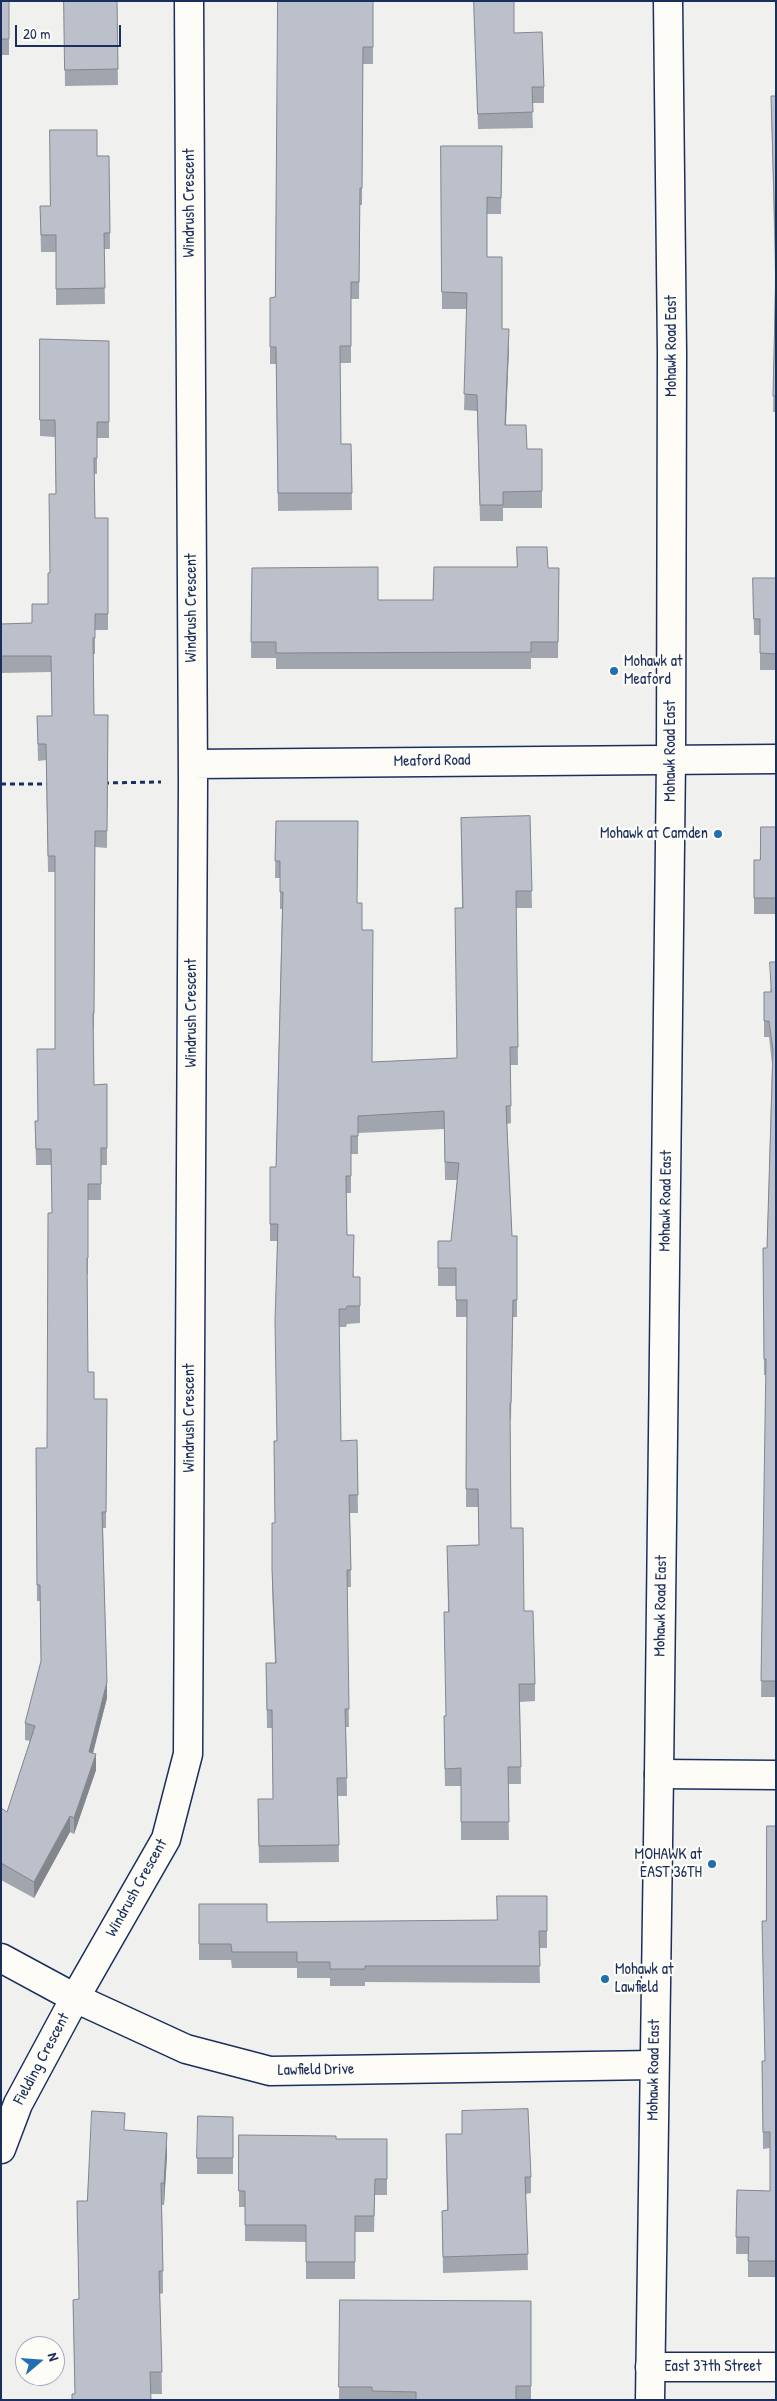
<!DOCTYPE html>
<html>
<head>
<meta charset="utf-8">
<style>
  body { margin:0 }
  #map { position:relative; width:777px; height:2401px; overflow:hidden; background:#f0f0ee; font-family:"Patrick Hand",sans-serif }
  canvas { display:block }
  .frame { position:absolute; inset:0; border:2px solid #1b2f5e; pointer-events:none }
  .north { position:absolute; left:15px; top:2336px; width:50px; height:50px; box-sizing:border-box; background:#fdfcf7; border:1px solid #a3aaba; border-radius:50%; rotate:72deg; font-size:14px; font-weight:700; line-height:20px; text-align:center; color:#1b2f5e }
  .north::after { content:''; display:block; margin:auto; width:18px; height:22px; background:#1f6fb2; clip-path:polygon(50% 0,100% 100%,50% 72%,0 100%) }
  .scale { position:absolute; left:15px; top:25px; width:106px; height:22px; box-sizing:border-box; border:2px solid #1b2f5e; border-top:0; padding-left:6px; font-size:15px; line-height:18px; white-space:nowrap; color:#1b2f5e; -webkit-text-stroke:4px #fdfcf7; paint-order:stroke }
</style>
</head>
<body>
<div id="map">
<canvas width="777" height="2401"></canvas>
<div class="frame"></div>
<div class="north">N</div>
<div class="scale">20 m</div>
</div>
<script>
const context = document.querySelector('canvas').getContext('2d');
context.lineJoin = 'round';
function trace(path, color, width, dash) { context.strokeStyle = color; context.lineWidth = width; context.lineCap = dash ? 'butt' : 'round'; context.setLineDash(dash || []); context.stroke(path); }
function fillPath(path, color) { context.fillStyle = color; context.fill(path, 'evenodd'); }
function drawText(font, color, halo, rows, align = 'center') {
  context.font = font + ' "Patrick Hand",sans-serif'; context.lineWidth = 4.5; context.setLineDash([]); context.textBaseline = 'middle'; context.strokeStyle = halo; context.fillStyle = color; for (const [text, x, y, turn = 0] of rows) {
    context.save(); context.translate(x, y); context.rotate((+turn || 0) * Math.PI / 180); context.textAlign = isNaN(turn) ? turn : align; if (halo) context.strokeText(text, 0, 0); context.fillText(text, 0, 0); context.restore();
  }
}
const minor = new Path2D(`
  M193,764l583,-5
  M659,1774l117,1
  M1,1958l74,40 111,51 84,22 384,-6
  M1,2149l17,-45 57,-106 91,-159 22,-85 5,-972 -4,-781
  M650,2367h126`);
const major = new Path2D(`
  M650,2400l9,-626 12,-1015 1,-406 -4,-352`);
trace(minor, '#1b2f5e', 31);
trace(major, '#1b2f5e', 31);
trace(new Path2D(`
  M104,783l57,-1
  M1,784h47`), '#1b2f5e', 3, [5, 4]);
trace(minor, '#fdfcf7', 28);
trace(major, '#fdfcf7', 28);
fillPath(new Path2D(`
  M1,1h8v54h-8z
  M64,1h53l1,84 -53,1z
  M373,1v63h-10l-1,141h-2l-1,94h-8v64h-11l1,81h10l1,66 -74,1 -2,-147h-6v-66l5,-1z
  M474,1h40v32l30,54v16h-12l1,25 -55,1z
  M776,65v347h-3l2,-136 -4,-180h4z
  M441,146h61l-1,68h-14v43l15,72 7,17 -3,79 21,24h15v59h-39v13h-23l-3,-110 -13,-1 3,-101h-25z
  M97,156h12l1,93h-6l1,55 -49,1v-53h-15l-1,-46h10z
  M40,339l69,2v97h-12v36h-3l1,44h13v112h-13v24h-2l1,61h14l-1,133 -12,-1 -1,183h-1l1,55 13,-1v81h-6v35h-13v74h-1l1,98 6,27h13l-1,129h-3l4,170 -14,55 3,17 -22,64 -4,-2 -36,66 -33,-18v-72l6,4 23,-71 -5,-1v-17l16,-61 -1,-61h-3l-1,-153h11l5,-235 -1,-48h-15l-1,-44h3l17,-72v-177h-7l-2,-112 -8,1 -1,-45h15l-1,-44 -50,1v-49l31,-1 16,-19 8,-110 -1,-57 -15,-1z
  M252,568l126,32h55l115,-32h11l-1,90h-27v11h-255v-11h-25z
  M753,578h23v92h-16v-35h-6z
  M530,816l2,92h-16l2,157h-8l1,58 -4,1 5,112h5v81h-4l-2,103h-1l1,108 13,83 11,73v17l-15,1 1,82h-13l1,56h-48v-54h-16l-1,-53 2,-17 2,-104 -1,-66 32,-1 -1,-38h-12l1,-190h-11v-31h-18v-45h13l6,-61h-12l-1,-51 -86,4v21h-7v39h-5l1,42 7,42h6v46l-13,1 -1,3h-7l2,114 16,-1 1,73h-8l1,74h-4l2,140h-3l1,69h-9l1,66 -80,1 -1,-47 15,-17 -1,-71h-5l-1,-65h9l-3,-76v-64h3l2,-82v-200h-7v-74h6l6,-258h-2v-31h-5l1,-57 81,82 5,27 10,132 85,-4 5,-150 -1,-90z
  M776,827v87h-22v-54h6z
  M776,962v735h-15l5,-322h-2l-1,-127h4l5,-184 -3,-27h-5v-45h6z
  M776,1826v451h-28v-23h-12l1,-64 33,1v-43l-7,1 -1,-88h3l1,-140z
  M547,1896v52h-8l1,35 -175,-1v4h-35v-8h-33v-10h-65l-1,-8h-32v-56l68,18 230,-2z
  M462,2111l69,66v16l-5,1 2,76 -85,3 -1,-62 5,-1 -1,-76h16z
  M125,2130l42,25 -3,50h-2l1,88 -3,1 2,100h-87l-2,-94 6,-1 -2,-98h10z
  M233,2133v41h-36v-16z
  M239,2135l97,4h51v56h-12l-1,37h-19v47h-49v-37l-61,-1v-34h-6z
  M340,2300l191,1v99h-192z`), '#a1a5ae');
fillPath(new Path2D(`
  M509,329v17l-4,95v-16z
  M107,1682v16l-18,70v-16z
  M96,1754v16l-22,64v-16z
  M70,1816v16l-36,66v-16z
  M167,2133v22l-3,50v-22z`), '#83868d');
const building = new Path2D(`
  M1,1h8v38h-8z
  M64,1h53l1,68 -53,1z
  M278,1h95v46h-10l-1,141h-2l-1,94h-8v64h-11l1,98h10l1,49h-74l-2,-146h-6v-49l5,-1z
  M474,1h40v32l28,-1 2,55h-12l1,25 -55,2z
  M776,65v331h-3l3,-128 -5,-172h4z
  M50,130h47v26h12l1,77h-6l1,55 -49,1v-54h-15l-1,-29h10z
  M441,146h61l-1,52 -14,-1v60h15v72h7l-4,96h21l1,24h15v42l-39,1v13h-23l-3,-110 -13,-1 3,-101 -25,-1z
  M40,339l69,2v81h-12v36h-3l1,60h13v96h-13v24h-2l1,77h14l-1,116h-12l-1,182h-1l1,72 13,-1v64h-6v36h-13v74h-1l1,114h6v27h13l-1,113h-4l5,170 -18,70 7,2 -22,64 -4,-2 -36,66 -33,-19v-55l6,4 28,-86 -10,-3 16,-62 -1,-76h-3l-1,-137h11l1,-235h4l-1,-64h-15l-1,-28h3l-1,-72h18v-193h-7l-2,-112h-8l-1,-28h15l-1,-60h-50v-32l31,-1v-19h16v-31h2l-1,-79h7l-1,-74h-15z
  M517,547h30l1,21h11l-1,74h-27v10l-255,1v-11h-25l1,-74 126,-1v33h55l1,-33h83z
  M753,578h23v76l-16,-1v-34h-6z
  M530,816l2,75h-16l2,156h-8l1,59h-5l6,130h5v64h-4l-2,103h-1l1,125h12l1,83h9l2,73h-16l2,83h-13l1,55h-48v-54l-16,1 -1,-53h2l-2,-104h5l-2,-66 32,-1 -1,-56h-12l1,-189h-11v-32h-18v-27h13l8,-78 -14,-1 -1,-51 -86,5v20h-7v40h-5l1,59h7l-1,42h7v29h-13l-1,3h-7l2,132 16,-1 1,55h-9l2,75h-4l2,139h-4l2,69h-10l2,67 -80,1 -1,-47h15l-1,-89h-5l-1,-47h10l-4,-93v-47h3l-1,-82h3l-2,-120 3,-97h-8v-57h6l7,-275h-3v-31h-5l1,-40h82l-1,82h5v27h11l-1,132 85,-4 -2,-150h8l-2,-90z
  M761,827h15v71h-22v-38h6z
  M770,962h6v719h-15l5,-322h-2l-1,-111h4l6,-198 -4,-29h-5v-29h7z
  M767,1826h9v435h-28l1,-24h-13l1,-47 33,1v-59h-7l-1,-71h3l-3,-140h4z
  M497,1896h50v35h-8l1,35h-175v3h-35v-7h-33v-10h-65l-1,-8h-32v-40h68v18l230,-2z
  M528,2109l3,68h-6l3,77 -85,3 -1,-46 6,-1 -2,-76h16v-23z
  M92,2111l33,2 -1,17 43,3 -3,50h-3l2,88h-4l3,101h-12l1,28h-79v-6h3l-2,-94 6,-1 -2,-98h10z
  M198,2116l35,1v41h-36z
  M239,2135l97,1v3h51v40h-12l-1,37h-19v46h-49v-37h-61v-34h-6z
  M340,2300l191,1v85h-15v14h-100v-8l-44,-1v-4h-33z`);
fillPath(building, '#bbc0ca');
trace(building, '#83868d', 1);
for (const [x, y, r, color] of [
  [614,671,5,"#1f6fb2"],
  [718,834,5,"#1f6fb2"],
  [712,1864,5,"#1f6fb2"],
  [605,1979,5,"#1f6fb2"]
]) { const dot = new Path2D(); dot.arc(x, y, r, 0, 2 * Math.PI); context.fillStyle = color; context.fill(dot); trace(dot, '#fdfcf7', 2); }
drawText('16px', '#1b2f5e', '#fdfcf7', [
  ["Windrush Crescent",190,203,-90],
  ["Mohawk Road East",672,346,-90],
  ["Windrush Crescent",192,608,-90],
  ["Mohawk Road East",671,751,-90],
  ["Meaford Road",432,761,-1],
  ["Windrush Crescent",192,1013,-90],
  ["Mohawk Road East",666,1201,-89],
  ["Windrush Crescent",190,1418,-90],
  ["Mohawk Road East",661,1606,-89],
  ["Windrush Crescent",137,1888,-61],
  ["Fielding Crescent",42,2059,-62],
  ["Lawfield Drive",316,2070,-1],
  ["Mohawk Road East",654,2070,-89],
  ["East 37th Street",713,2367]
]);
drawText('16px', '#1b2f5e', '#fdfcf7', [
  ["Mohawk at",624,662],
  ["Meaford",624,680],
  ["Mohawk at Camden",708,834,"right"],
  ["MOHAWK at",702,1855,"right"],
  ["EAST 36TH",702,1873,"right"],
  ["Mohawk at",615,1970],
  ["Lawfield",615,1988]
], 'left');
</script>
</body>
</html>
